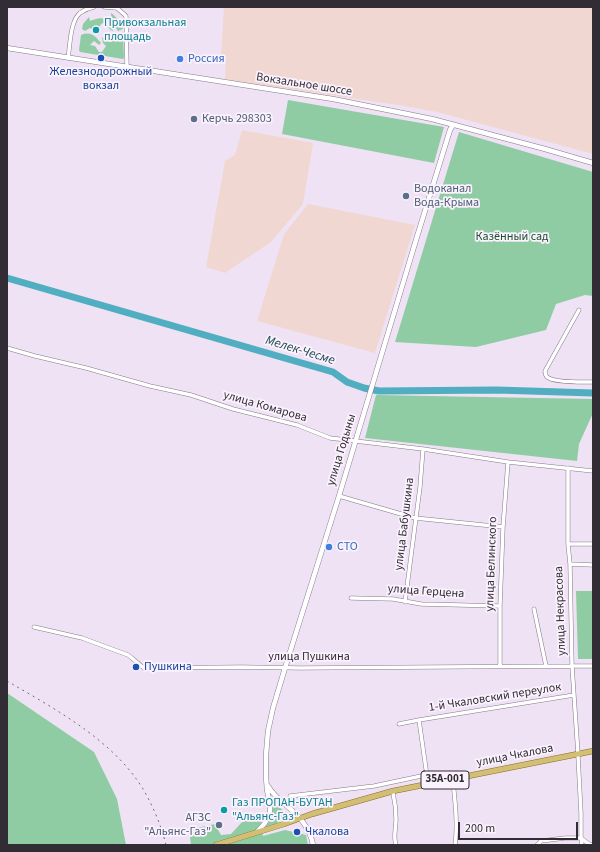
<!DOCTYPE html>
<html>
<head>
<meta charset="utf-8">
<style>
  body { margin:0 }
  #map { position:relative; width:600px; height:852px; overflow:hidden; background:#efe2f5; font-family:"Source Sans 3",sans-serif }
  canvas { display:block }
  .frame { position:absolute; inset:0; border:8px solid #322d34; pointer-events:none }
  .scale { position:absolute; left:458px; top:822px; width:120px; height:18px; box-sizing:border-box; border:2px solid #322d34; border-top:0; padding-left:5px; font-size:12px; line-height:14px; white-space:nowrap; color:#322d34; -webkit-text-stroke:3px #faf2fd; paint-order:stroke }
</style>
</head>
<body>
<div id="map">
<canvas width="600" height="852"></canvas>
<div class="frame"></div>
<div class="scale">200 m</div>
</div>
<script>
const context = document.querySelector('canvas').getContext('2d');
context.lineJoin = 'round';
function fillPath(path, color) { context.fillStyle = color; context.fill(path, 'evenodd'); }
function trace(path, color, width, dash) { context.strokeStyle = color; context.lineWidth = width; context.lineCap = dash ? 'butt' : 'round'; context.setLineDash(dash || []); context.stroke(path); }
function drawText(font, color, halo, rows, align = 'center') {
  context.font = font + ' "Source Sans 3",sans-serif'; context.lineWidth = 3.5; context.setLineDash([]); context.textBaseline = 'middle'; context.strokeStyle = halo; context.fillStyle = color; for (const [text, x, y, turn = 0] of rows) {
    context.save(); context.translate(x, y); context.rotate((+turn || 0) * Math.PI / 180); context.textAlign = isNaN(turn) ? turn : align; if (halo) context.strokeText(text, 0, 0); context.fillText(text, 0, 0); context.restore();
  }
}
fillPath(new Path2D(`
  M224,7h369v147l-156,-42 -33,-6 -175,-26 -4,-2 1,-22 -5,-1z
  M242,130l71,13 -10,61 -32,38 -46,31 -19,-6 19,-106 10,-6z
  M308,204l107,21 -40,128 -118,-32 27,-87z`), '#f1d7d2');
fillPath(new Path2D(`
  M111,13c7,5 9,9 12,16l-5,2c-3,-4 -7,-12 -7,-18z
  M89,17l1,4c5,-2 10,-4 15,-2l3,-2 -1,3c4,3 7,4 7,10l-2,1 -9,-8 -2,1 -1,2 -7,4 -3,-2 -5,3 -3,-2 1,-5z
  M109,33l6,3 4,-3h4l1,25 -1,1 -43,-7 -1,-2 2,-15c10,-4 14,1 20,8l-2,2 -5,-4 -4,4 5,1 4,6h3l4,-6 -3,-3 -1,-5z
  M288,100l156,27 -10,36 -152,-29z
  M459,132l134,40v124l-8,-1 -29,9 -10,26 -70,17 -81,-5z
  M376,395l217,4v14l-14,31 -2,17 -212,-23z
  M576,591h17v68h-15z
  M7,693l87,59 23,47 9,46h-119l1,-67h-1z
  M274,805c8,2 15,10 6,16 -3,3 -10,4 -15,6 2,-3 4,-5 6,-9 1,-5 1,-9 3,-13z
  M261,816l2,20 22,-6 21,5 2,10h-117l-1,-8 7,-9 18,-4 6,11 10,-1 11,-12z`), '#8fcca4');
trace(new Path2D(`
  M7,278l326,94 14,10 17,6 15,3 118,-1 96,3`), '#51adc0', 7);
const minor = new Path2D(`
  M104,7l13,1 9,8 1,52
  M68,58c2,-11 2,-37 12,-45 4,-3 9,-5 14,-6
  M579,310l-34,61c0,2 0,4 2,6 7,6 36,5 46,5
  M7,348l28,8 51,12 64,18 41,9 42,14 64,16 33,13 93,11 85,13 85,9
  M568,468v76l2,20 2,102 6,88
  M339,496l76,22 88,9
  M568,544h25
  M570,564l23,1
  M351,598l42,1 28,5 79,2
  M405,602l15,-115 3,-38
  M534,609l12,57
  M34,627l48,11 46,17c6,4 10,9 16,13l98,-1 59,1 271,-2h21
  M500,666v-60l3,-79 5,-65
  M419,720l9,63
  M399,724l20,-4 155,-25
  M578,756l3,57v25l1,7
  M453,781c2,21 5,43 2,64
  M393,793c2,9 3,17 3,26 0,10 -3,17 0,26
  M290,796l84,-10 52,-11
  M537,845l4,-4 24,-3h16l8,6 4,1`);
const secondary = new Path2D(`
  M7,48l326,51 99,20 113,30 48,14
  M268,786c5,9 12,14 19,20 13,11 23,22 26,39
  M257,832l8,-9 5,-10v-9l-3,-14 -1,-13v-22l2,-24 5,-23 12,-40 54,-172 77,-256 34,-110 3,-5`);
const primary = new Path2D(`
  M216,845l68,-21 28,-10 81,-23 200,-40`);
trace(minor, '#85798a', 4.5);
trace(secondary, '#85798a', 5.5);
trace(primary, '#876f22', 6);
trace(minor, '#fff', 3.5);
trace(secondary, '#fff', 4.5);
trace(primary, '#d3be75', 5);
trace(new Path2D(`
  M7,681c48,28 106,59 136,108 10,17 18,36 23,56`), '#736b76', 1, [2, 4]);
for (const [x, y, r, color] of [
  [96,30,4,"#0f9aa8"],
  [101,58,4,"#1a4fb4"],
  [180,59,4,"#3f7fe0"],
  [194,119,4,"#5c6f8a"],
  [406,196,4,"#5c6f8a"],
  [329,547,4,"#3f7fe0"],
  [136,667,4,"#1a4fb4"],
  [224,810,4,"#0f9aa8"],
  [219,825,4,"#5c6f8a"],
  [297,832,4,"#1a4fb4"]
]) { const dot = new Path2D(); dot.arc(x, y, r, 0, 2 * Math.PI); context.fillStyle = color; context.fill(dot); trace(dot, '#faf2fd', 1.5); }
for (const [x, y, w] of [
  [445,780,48]
]) { const box = new Path2D(); box.roundRect(x - w / 2, y - 9, w, 18, 3); context.fillStyle = '#faf2fd'; context.fill(box); trace(box, '#322d34', 1); }
drawText('bold 11px', '#322d34', null, [
  ["35А-001",445,780]
]);
drawText('12px', '#0d838f', '#faf2fd', [
  ["Привокзальная",104,23],
  ["площадь",104,37],
  ["Газ ПРОПАН-БУТАН",232,803],
  ["\"Альянс-Газ\"",232,817]
], 'left');
drawText('12px', '#366cbe', '#faf2fd', [
  ["Россия",188,59],
  ["СТО",337,547]
], 'left');
drawText('12px', '#164399', '#faf2fd', [
  ["Железнодорожный",101,72,"center"],
  ["вокзал",101,86,"center"],
  ["Пушкина",144,667],
  ["Чкалова",305,832]
], 'left');
drawText('12px', '#322d34', '#faf2fd', [
  ["Вокзальное шоссе",304,85,9],
  ["улица Комарова",265,407,16],
  ["улица Годыны",342,450,-73],
  ["улица Бабушкина",405,524,-83],
  ["улица Белинского",492,564,-88],
  ["улица Герцена",426,592,4],
  ["улица Некрасова",561,611,-92],
  ["улица Пушкина",309,657],
  ["1-й Чкаловский переулок",495,698,-9],
  ["улица Чкалова",515,756,-11]
]);
drawText('12px', '#4e5e75', '#faf2fd', [
  ["Керчь 298303",202,119],
  ["Водоканал",414,189],
  ["Вода-Крыма",414,203],
  ["АГЗС",211,818,"right"],
  ["\"Альянс-Газ\"",211,832,"right"]
], 'left');
drawText('12px', '#1c4d31', '#faf2fd', [
  ["Казённый сад",512,237]
]);
drawText('italic 13px', '#204a52', '#faf2fd', [
  ["Мелек-Чесме",300,351,17]
]);
</script>
</body>
</html>
